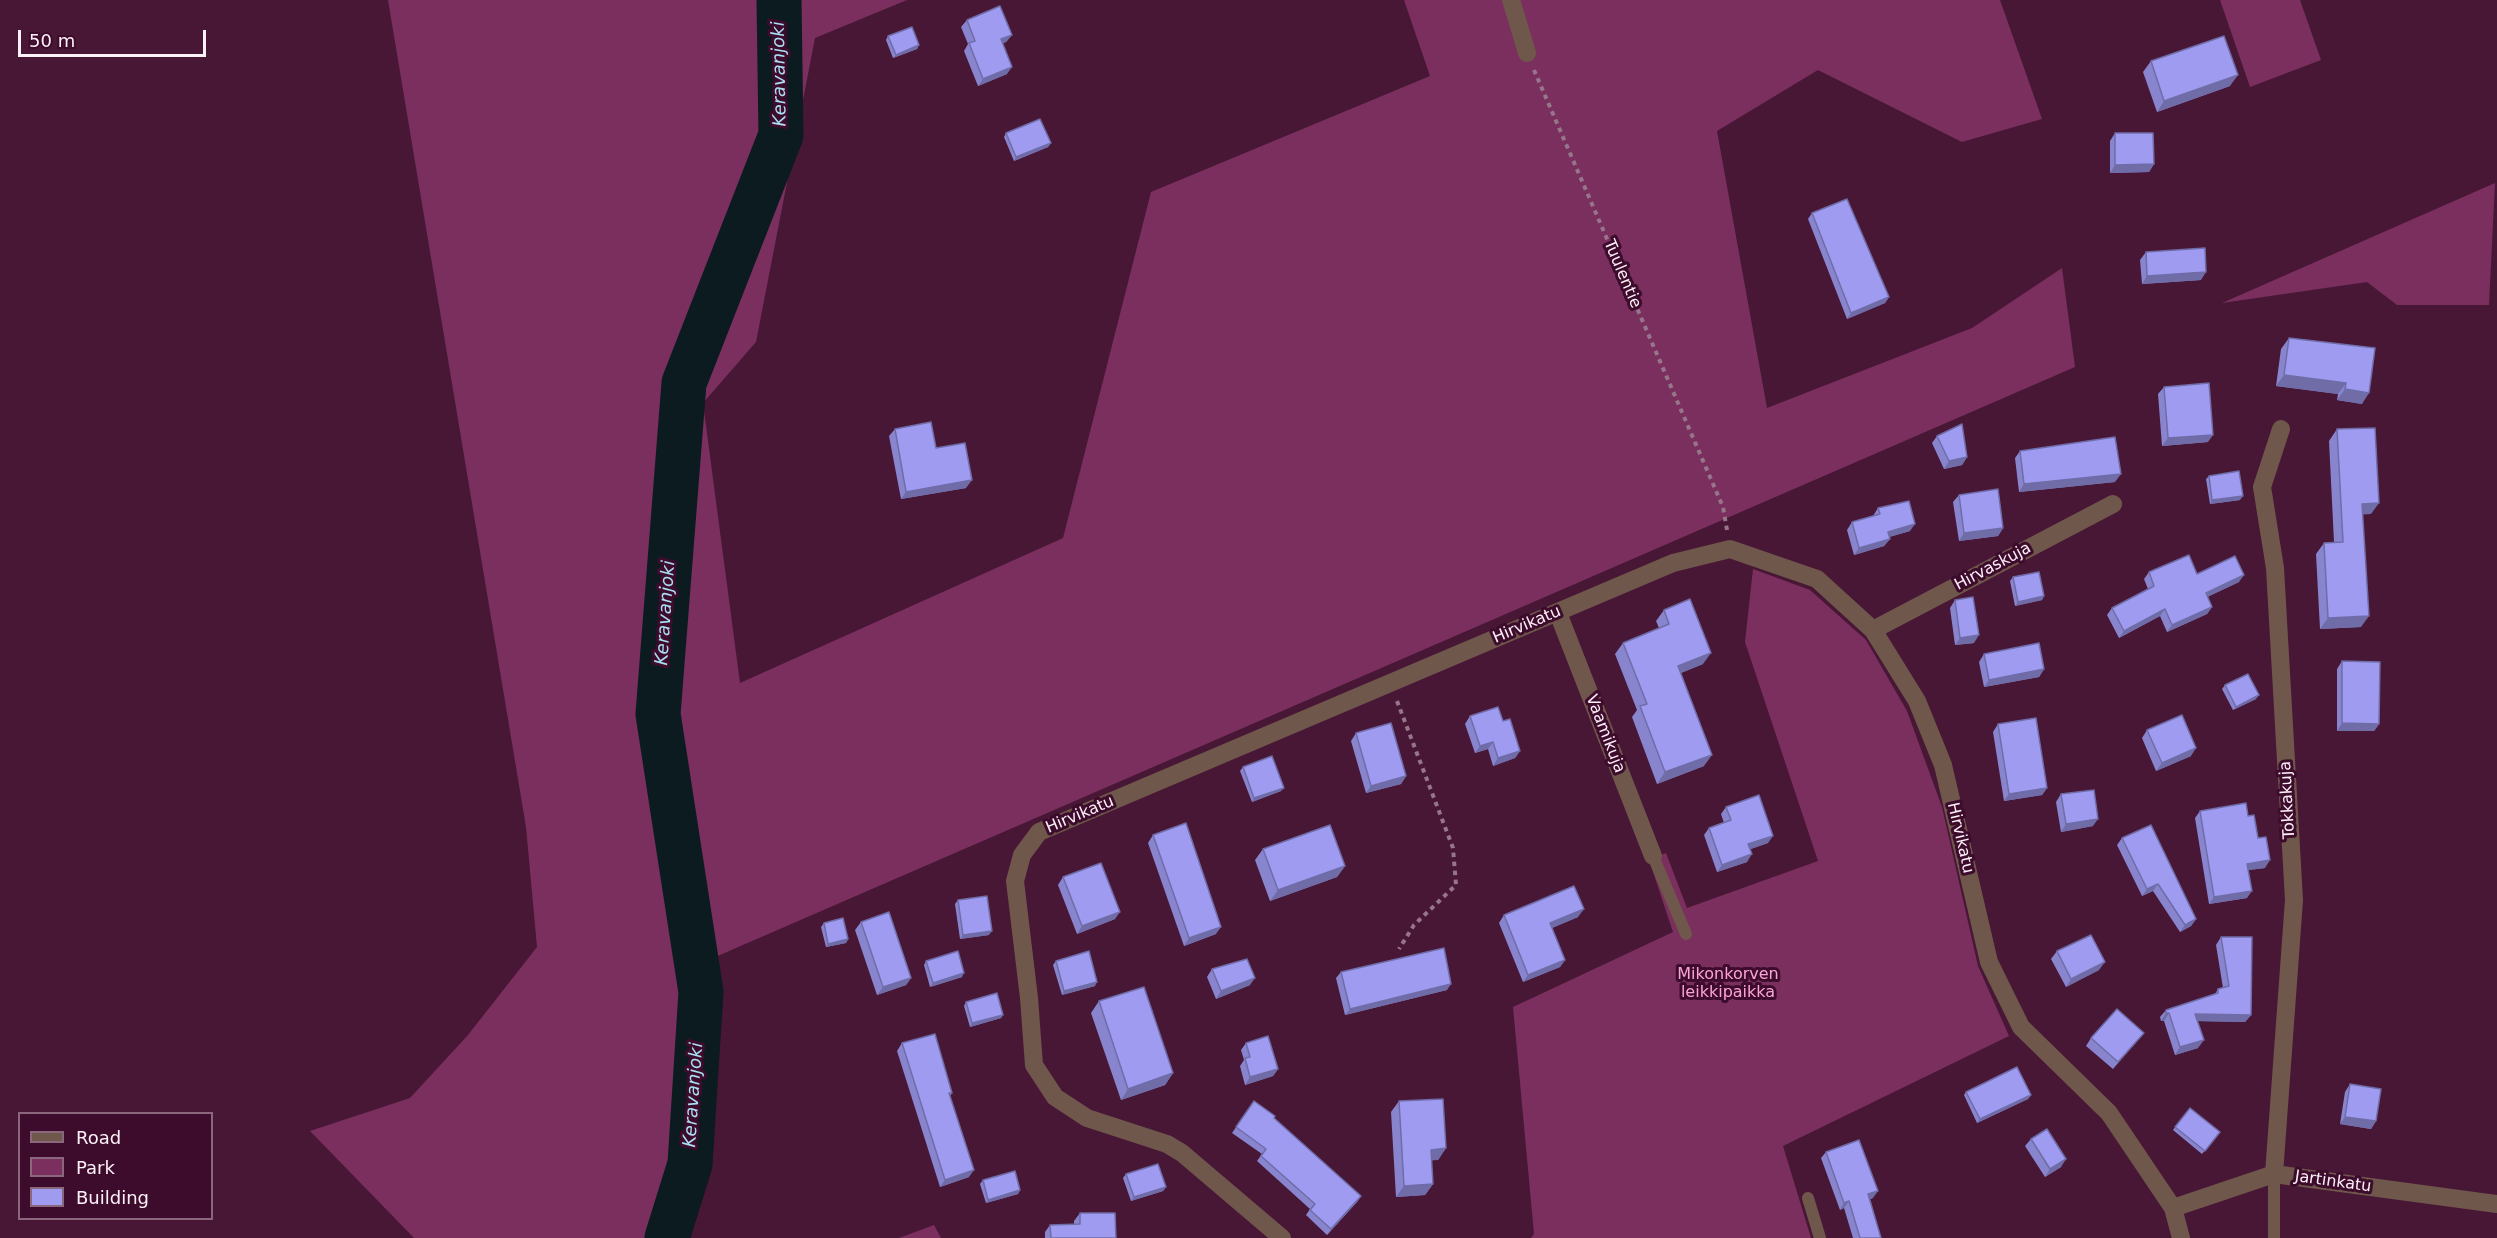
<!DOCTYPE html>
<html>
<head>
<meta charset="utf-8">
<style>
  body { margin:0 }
  #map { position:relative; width:2497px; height:1238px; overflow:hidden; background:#481736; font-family:"DejaVu Sans",sans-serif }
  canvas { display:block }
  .legend { position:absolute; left:18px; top:1112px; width:195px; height:108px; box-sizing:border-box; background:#3d0c2c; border:2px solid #8a677d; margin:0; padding:8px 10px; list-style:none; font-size:18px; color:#fdf0f7 }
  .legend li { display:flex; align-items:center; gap:12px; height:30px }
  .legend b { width:30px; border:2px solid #8a677d }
  .scale { position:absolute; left:18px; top:30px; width:188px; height:27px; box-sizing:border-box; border:3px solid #fdf0f7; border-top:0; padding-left:8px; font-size:18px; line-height:21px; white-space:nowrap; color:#fdf0f7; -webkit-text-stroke:4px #3d0c2c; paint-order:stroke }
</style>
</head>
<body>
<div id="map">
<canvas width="2497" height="1238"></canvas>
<ul class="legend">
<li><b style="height:8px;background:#70574b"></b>Road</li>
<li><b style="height:16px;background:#7a2f5e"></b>Park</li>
<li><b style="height:16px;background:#9e9bf0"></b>Building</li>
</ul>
<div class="scale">50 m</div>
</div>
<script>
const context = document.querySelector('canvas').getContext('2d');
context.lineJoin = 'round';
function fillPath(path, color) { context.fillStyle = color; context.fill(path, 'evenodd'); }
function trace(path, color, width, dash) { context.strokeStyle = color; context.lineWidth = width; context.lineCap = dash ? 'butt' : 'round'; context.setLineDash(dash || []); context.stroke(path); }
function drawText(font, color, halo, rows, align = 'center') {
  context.font = font + ' "DejaVu Sans",sans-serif'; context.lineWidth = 6; context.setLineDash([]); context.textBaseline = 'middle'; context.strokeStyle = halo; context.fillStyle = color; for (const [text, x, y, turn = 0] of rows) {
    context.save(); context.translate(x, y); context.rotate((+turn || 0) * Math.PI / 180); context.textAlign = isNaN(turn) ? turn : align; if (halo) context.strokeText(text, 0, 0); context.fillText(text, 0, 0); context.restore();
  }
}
fillPath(new Path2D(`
  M388,0h519l-92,38 -59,304 -53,61 37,280 323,-145 88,-346 279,-116 -26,-76h596l42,119 -80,23 -144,-72 -101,61 50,277 205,-80 90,-60 13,99 -1392,604 -12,186 -24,81h-233l-104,-107 100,-33 58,-63 69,-88 -11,-120z
  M2220,0h80l21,60 -71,27z
  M2495,183l-6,122h-92l-30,-23 -145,21z
  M1753,569l57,21 56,50 41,71 35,96 36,159 31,70 -226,110 28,92h-280l3,-4 -21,-227 160,-75 -24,-72 17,-7 21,55 131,-47 -73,-219z
  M934,1225l7,13h-42z`), '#7a2f5e');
trace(new Path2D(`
  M667,1238l23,-74 11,-172 -43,-278 26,-331 97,-248 -2,-135`), '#0b1b20', 45);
trace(new Path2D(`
  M1534,70l189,437 4,23
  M1397,701l56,147 3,37 -42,40 -15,24`), '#97758a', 4, [4.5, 4.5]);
trace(new Path2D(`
  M1653,856l33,78
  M2274,1174v64
  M1808,1198l12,40`), '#70574b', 12);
trace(new Path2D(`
  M1511,0l16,53
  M1558,613l95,243
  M1873,630l240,-126
  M2274,1174l20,-274 -19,-332 -13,-81 19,-58
  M2173,1208l101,-34 223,30
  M1282,1238l-100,-85 -15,-9 -80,-26 -32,-21 -21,-32 -5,-67 -14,-117 7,-26 17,-23 634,-269 57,-14 87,30 56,51 44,71 26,64 46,197 32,65 88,86 64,95 8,30`), '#70574b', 18);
fillPath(new Path2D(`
  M967,20l45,15 -6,7 -3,1 4,31 -29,12 -14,-35 4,-7 -7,-17z
  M888,36l31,9 -2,4 -24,9 -7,-18z
  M2151,61l79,25 -73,26 -14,-40z
  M1006,133l45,10 -3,4 -34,14 -10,-24z
  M2115,133l39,31 -5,8 -39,1v-32z
  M1812,213l77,84 -4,6 -38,16 -39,-100z
  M2146,252l55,28 -59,4 -2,-24z
  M2289,338l86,10 -13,56 -25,-4 1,-6 -62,-8 5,-37z
  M2164,387l44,55 -46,4 -4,-52z
  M895,429l41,19 30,40 -65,11 -12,-63z
  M2337,429l34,85h-9l-1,113 -41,2 -4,-75 8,-11 10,-1 -5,-101z
  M1937,436l30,21 -5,8 -18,4 -12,-26z
  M2020,451l95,31 -96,10 -4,-34z
  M2209,476l31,24 -30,4 -4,-25z
  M1959,495l44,33 -5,8 -39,5 -6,-39z
  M1878,508l32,23 -21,6 1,2 -6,7 -30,9 -7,-25 5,-8 21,-6z
  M2149,572l48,2 42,8 -32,15 5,10 -5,7 -40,18 -7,-16 -41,22 -12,-23 5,-7 36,-19 -4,-10z
  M2013,577l31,19 -2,4 -27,6 -5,-25z
  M1955,600l19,43 -19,2 -5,-37z
  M1664,610l39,54 -22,9 23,93 -47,18 -25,-67 5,-7 -22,-56 8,-11 36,-15 -3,-7z
  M1984,654l60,15 -5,8 -55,10 -5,-25z
  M2342,661l37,63 -5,7h-37v-62z
  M2225,685l31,14 -23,11 -11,-21z
  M1470,716l33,5 17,30 -5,7 -22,8 -5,-17 -13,4 -10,-29z
  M1998,724l49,64 -5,7 -38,6 -11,-69z
  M2147,730l44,26 -35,15 -14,-33z
  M1356,733l50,43 -5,8 -35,9 -15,-52z
  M1243,767l38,24 -29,11 -12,-31z
  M2061,794l32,32 -32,6 -5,-30z
  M1726,807l42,36 -18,6 -3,13 -30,10 -13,-37 5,-7 15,-5 -3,-9z
  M2200,811l48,5 10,22 7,30 -17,2 -1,28 -38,6 -14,-86z
  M1153,835l63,99 -32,12 -36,-103z
  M2122,838l74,81 -5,7 -11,6 -27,-41 -11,5 -25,-51z
  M1263,849l82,17 -8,11 -67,24 -15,-41z
  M1063,877l52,42 -38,15 -19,-49z
  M958,900l31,35 -29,4 -5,-35z
  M1504,915l74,2 -26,11 13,32 -5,7 -37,15 -24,-59z
  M861,922l50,56 -5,7 -29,10 -22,-65z
  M824,923l24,16 -2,4 -20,4 -5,-20z
  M2221,937l30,78 -6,7 -47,-1v27l-23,7 -11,-34h-3l-1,-4 6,-7 49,-16 3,-5 5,-1 -7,-43z
  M2057,951l42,19 -33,17 -15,-28z
  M926,961l36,16 -32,10 -6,-22z
  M1056,961l39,25 -33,9 -9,-30z
  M1212,969l38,16 -34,14 -9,-22z
  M1341,972l106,18 -102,25 -9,-37z
  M1099,1001l74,72 -8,12 -44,15 -30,-87z
  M966,1002l37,13 -2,3 -31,9 -6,-21z
  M2091,1038l47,2 -25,29 -27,-23z
  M902,1043l50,50 -2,3 19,81 -29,10 -43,-136z
  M1246,1043l32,26 -5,7 -28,9 -5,-19 4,-6 -3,-10z
  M2350,1084l26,37 -5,8 -31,-5 5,-32z
  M1966,1092l65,3 -3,4 -51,24 -13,-28z
  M1254,1101l107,95 -4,6 -30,33 -21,-20 4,-6 -53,-48 5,-7 -30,-21z
  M1399,1101l47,47 -8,12h-7l2,24 -8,11 -29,2 -5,-85z
  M2190,1108l30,24 -18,22 -29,-24z
  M2031,1139l30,28 -16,10 -20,-31z
  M1826,1152l47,46 -3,1 11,39h-28l-9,-30 -4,2 -19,-52z
  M1126,1174l40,13 -3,4 -32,10 -8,-23z
  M983,1180l37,10 -2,4 -32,9 -6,-19z
  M1080,1213l36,25h-71v-6l5,-7h24v-4z`), '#8885ce');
fillPath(new Path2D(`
  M1012,35l-6,7 -10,4 5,-7z
  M919,45l-2,4 -24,9 3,-3z
  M1012,67l-5,7 -29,12 5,-7z
  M2238,75l-8,11 -73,26 7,-11z
  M1051,143l-3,4 -34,14 2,-4z
  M2154,164l-5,8 -39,1 5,-8z
  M2206,272l-5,8 -59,4 5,-8z
  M1889,297l-4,6 -38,16 4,-6z
  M2284,375l62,8 -8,11 -62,-8z
  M2345,389l24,4 -7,11 -25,-4z
  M2213,435l-5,7 -46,4 6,-8z
  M1967,457l-5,8 -18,4 5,-8z
  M2121,474l-6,8 -96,10 5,-8z
  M972,480l-6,8 -65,11 5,-7z
  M2243,496l-3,4 -30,4 2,-4z
  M2379,503l-8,11 -17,1 8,-11z
  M1915,524l-5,7 -28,8 6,-7z
  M2003,528l-5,8 -39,5 5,-8z
  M1890,539l-6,7 -30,9 5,-7z
  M2244,575l-5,7 -38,18 5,-7z
  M2044,596l-2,4 -27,6 3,-4z
  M2212,607l-5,7 -40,18 5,-7z
  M2165,609l-5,7 -41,22 5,-7z
  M2369,616l-8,11 -41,2 8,-11z
  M1979,635l-5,8 -19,2 5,-7z
  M1711,653l-8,11 -33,13 8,-11z
  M2044,669l-5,8 -55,10 5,-7z
  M2259,695l-3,4 -23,11 3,-3z
  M2342,723l37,1 -5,7h-37z
  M1493,742l-5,7 -13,4 5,-7z
  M2196,748l-5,8 -35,15 6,-8z
  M1520,751l-5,7 -22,8 5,-8z
  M1712,755l-8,11 -47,18 8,-12z
  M1406,776l-5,8 -35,9 5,-7z
  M1284,788l-3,3 -29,11 2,-4z
  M2047,788l-5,7 -38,6 5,-7z
  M2098,819l-5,7 -32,6 5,-8z
  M1773,836l-5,7 -25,9 5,-8z
  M1752,854l-5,8 -30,10 5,-7z
  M2270,860l-5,8 -23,3 5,-7z
  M1345,866l-8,11 -67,24 8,-11z
  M2158,884l-5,7 -11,5 5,-7z
  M2252,891l-5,7 -38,6 5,-7z
  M1584,909l-6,8 -33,14 5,-8z
  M1120,912l-5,7 -38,15 5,-8z
  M2196,919l-5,7 -11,6 5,-7z
  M1221,927l-5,7 -32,12 5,-8z
  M992,931l-3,4 -29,4 3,-4z
  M848,939l-2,4 -20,4 2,-3z
  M1565,960l-5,7 -37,15 5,-7z
  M2105,962l-6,8 -33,17 5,-8z
  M964,973l-2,4 -32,10 3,-4z
  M911,978l-5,7 -29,10 6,-8z
  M1255,978l-5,7 -34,14 5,-8z
  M1097,982l-2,4 -33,9 2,-4z
  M1451,984l-4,6 -102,25 5,-6z
  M2166,1013h3l-5,8h-3z
  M2195,1014l56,1 -6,7 -55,-1z
  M1003,1015l-2,3 -31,9 2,-4z
  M2204,1040l-6,8 -23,7 5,-8z
  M1278,1069l-5,7 -28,9 5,-8z
  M1173,1073l-8,12 -44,15 7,-11z
  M2031,1095l-3,4 -51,24 3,-4z
  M2345,1117l31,4 -5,8 -31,-5z
  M1446,1148l-8,12 -15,1 8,-11z
  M2066,1159l-5,8 -16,10 5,-8z
  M974,1170l-5,7 -29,10 5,-7z
  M1433,1184l-8,11 -29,2 8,-11z
  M1166,1187l-3,4 -32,10 3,-4z
  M1020,1190l-2,4 -32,9 2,-3z
  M1878,1191l-5,7 -9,3 4,-7z
  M1361,1196l-4,6 -30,33 4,-6z
  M1849,1201l-5,7 -4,2 4,-7z`), '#6f6ca8');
const building = new Path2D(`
  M1000,6l12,29 -11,4 11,28 -29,12 -14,-36 6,-2 -8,-21z
  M912,27l7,18 -23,10 -8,-19z
  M2224,36l14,39 -74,26 -13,-40z
  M1040,119l11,24 -35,14 -10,-24z
  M2115,133h38l1,31 -39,1z
  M1847,199l42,98 -38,16 -39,-100z
  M2205,248l1,24 -59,4 -1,-24z
  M2289,338l86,10 -6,45 -24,-4 1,-6 -62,-8z
  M2209,383l4,52 -45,3 -4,-51z
  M931,422l5,26 29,-5 7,37 -66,12 -11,-63z
  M1962,424l5,33 -18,4 -12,-25z
  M2375,428l4,75 -17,1 7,112 -41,2 -4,-75 19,-1 -6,-113z
  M2115,437l6,37 -97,10 -4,-33z
  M2239,471l4,25 -31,4 -3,-24z
  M1998,489l5,39 -39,5 -5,-38z
  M1909,501l6,23 -27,8 2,7 -31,9 -7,-26 28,-8 -2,-6z
  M2189,555l8,19 38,-18 9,19 -38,18 6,14 -40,18 -7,-16 -41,22 -12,-23 42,-22 -5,-14z
  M2039,572l5,24 -26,6 -5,-25z
  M1973,597l6,38 -19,3 -5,-38z
  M1690,599l21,54 -33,13 34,89 -47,17 -25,-66 7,-2 -24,-61 46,-19 -5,-14z
  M2039,643l5,26 -55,11 -5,-26z
  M2342,661l38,1 -1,62 -37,-1z
  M2248,674l11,21 -23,12 -11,-22z
  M1498,707l5,14 7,-2 10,32 -22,7 -5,-16 -13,4 -10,-30z
  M2182,715l14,33 -34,15 -15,-33z
  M2036,718l11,70 -38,6 -11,-70z
  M1391,723l15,53 -35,10 -15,-53z
  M1272,756l12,32 -30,10 -11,-31z
  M2094,790l4,29 -32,5 -5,-30z
  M1759,795l14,41 -25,8 4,10 -30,11 -13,-37 22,-8 -5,-13z
  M2246,803l2,13 6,-1 4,23 8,-1 4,23 -23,4 5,27 -38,6 -14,-86z
  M1186,823l35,104 -32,11 -36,-103z
  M1330,825l15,41 -67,24 -15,-41z
  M2151,825l45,94 -11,6 -27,-41 -11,5 -25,-51z
  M1101,863l19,49 -38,14 -19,-49z
  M1574,886l10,23 -34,14 15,37 -37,15 -24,-60z
  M987,896l5,35 -29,4 -5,-35z
  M889,912l22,66 -28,9 -22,-65z
  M843,918l5,21 -20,5 -4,-21z
  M2091,935l14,27 -34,17 -14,-28z
  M2221,937h31l-1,78 -56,-1 9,26 -24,7 -11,-34h-3v-3l52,-17v-4l11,-3z
  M1444,948l7,36 -101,25 -9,-37z
  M958,951l6,22 -31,10 -7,-22z
  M1089,951l8,31 -33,9 -8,-30z
  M1247,959l8,19 -34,13 -9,-22z
  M1144,987l29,86 -45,16 -29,-88z
  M997,993l6,22 -31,8 -6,-21z
  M2117,1009l27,24 -26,29 -27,-24z
  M935,1034l17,59h-3l25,77 -29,10 -43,-137z
  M1268,1036l10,33 -28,8 -5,-19 5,-1 -4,-14z
  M2017,1067l14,28 -51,24 -14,-27z
  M2350,1084l31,5 -5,32 -31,-4z
  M1443,1099l3,49 -15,2 2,34 -29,2 -5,-85z
  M1254,1101l21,15 -1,2 87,78 -30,33 -21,-19 5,-6 -54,-48 5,-7 -30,-22z
  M2190,1108l30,24 -15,19 -30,-24z
  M2047,1129l19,30 -16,10 -19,-30z
  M1859,1140l19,51 -10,3 13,44h-21l-11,-37 -5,2 -18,-51z
  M1158,1164l8,23 -32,10 -8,-23z
  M1015,1171l5,19 -32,10 -5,-20z
  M1080,1213h35l1,25h-65l-1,-13 30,-1z`);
fillPath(building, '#9e9bf0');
trace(building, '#6f6ca8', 1.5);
drawText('16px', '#fdf0f7', '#3d0c2c', [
  ["Tuulentie",1622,274,67],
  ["Hirvaskuja",1993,567,-28],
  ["Hirvikatu",1527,625,-23],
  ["Vaamikuja",1605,734,69],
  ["Tokkakuja",2288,800,-93],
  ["Hirvikatu",1080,815,-23],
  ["Hirvikatu",1960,838,77],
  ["Jartinkatu",2333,1182,8]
]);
drawText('16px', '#fca3d6', '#3d0c2c', [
  ["Mikonkorven",1728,975],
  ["leikkipaikka",1728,993]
]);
drawText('italic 18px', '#abe0f4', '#3d0c2c', [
  ["Keravanjoki",780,74,-91],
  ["Keravanjoki",666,613,-86],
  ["Keravanjoki",694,1095,-86]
]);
</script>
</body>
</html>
